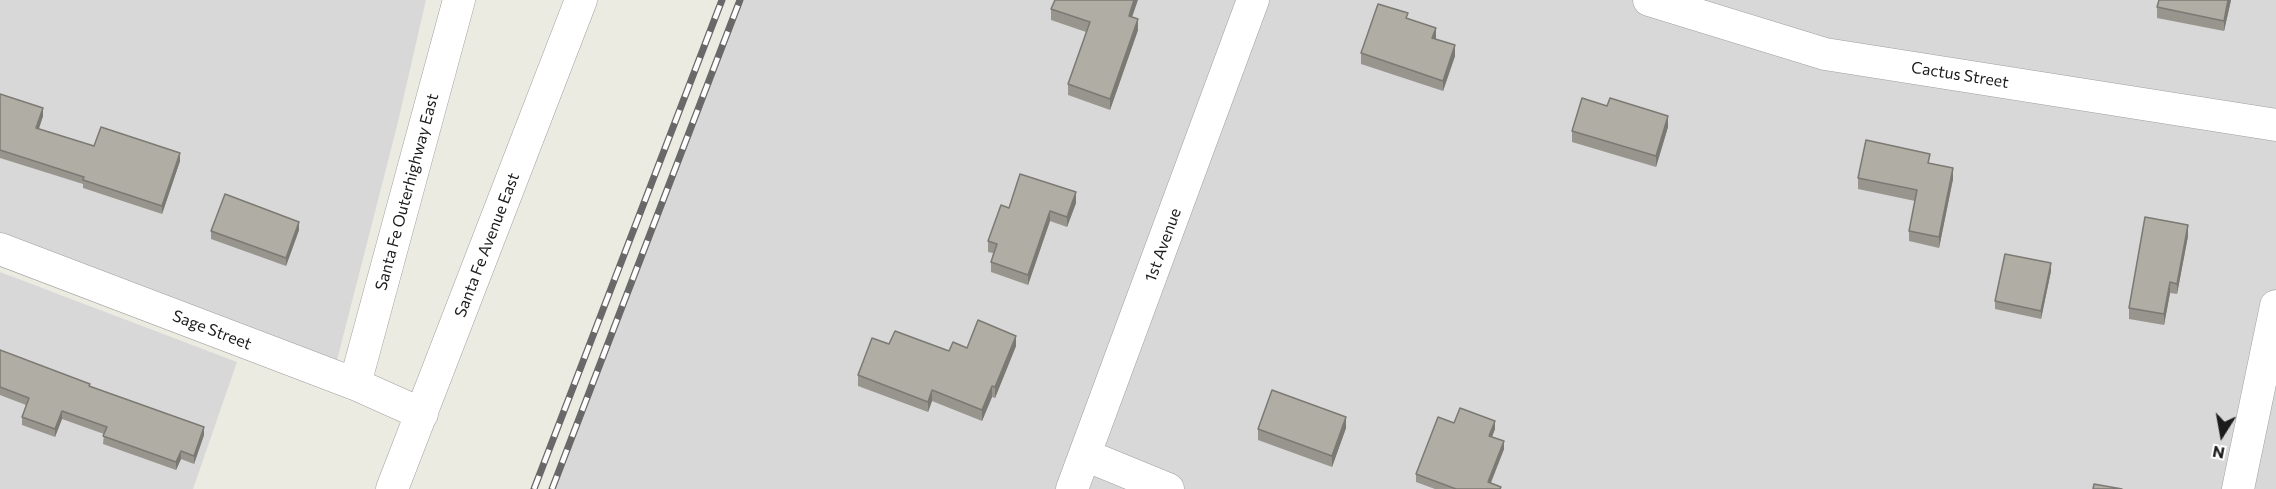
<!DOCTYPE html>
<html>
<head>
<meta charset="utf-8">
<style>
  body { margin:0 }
  #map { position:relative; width:2276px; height:489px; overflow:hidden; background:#ecebe1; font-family:Commissioner,sans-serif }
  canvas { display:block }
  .north { position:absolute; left:2192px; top:405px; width:60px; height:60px; -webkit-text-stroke:4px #fff; paint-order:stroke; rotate:191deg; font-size:16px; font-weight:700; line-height:24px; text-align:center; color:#1b1b1b }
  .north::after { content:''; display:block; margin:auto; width:21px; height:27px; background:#1b1b1b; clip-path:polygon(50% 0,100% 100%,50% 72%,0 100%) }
</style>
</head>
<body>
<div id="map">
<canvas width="2276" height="489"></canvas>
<div class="north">N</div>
</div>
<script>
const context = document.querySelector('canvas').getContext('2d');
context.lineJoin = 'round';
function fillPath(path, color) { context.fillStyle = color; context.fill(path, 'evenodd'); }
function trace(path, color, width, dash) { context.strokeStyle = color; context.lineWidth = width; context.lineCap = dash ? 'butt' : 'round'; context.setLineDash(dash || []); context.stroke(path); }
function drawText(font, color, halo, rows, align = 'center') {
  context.font = font + ' Commissioner,sans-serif'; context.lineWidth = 6; context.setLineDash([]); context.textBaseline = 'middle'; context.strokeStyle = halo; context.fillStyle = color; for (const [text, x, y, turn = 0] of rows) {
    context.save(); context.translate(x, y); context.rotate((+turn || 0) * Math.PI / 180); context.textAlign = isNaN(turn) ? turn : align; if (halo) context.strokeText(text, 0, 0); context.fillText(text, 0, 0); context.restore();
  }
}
fillPath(new Path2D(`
  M0,0h426l-29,126 -61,238 -336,-130z
  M740,0h1536v489h-1724z
  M0,272l237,90 -44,127h-193z`), '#d9d8d8');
const minor = new Path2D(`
  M1649,0l176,54 451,71
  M0,249l355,135 67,30
  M355,384l104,-384
  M1085,455l83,34
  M392,489l189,-489
  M1072,489l181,-489
  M2238,489l38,-183`);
trace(minor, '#9f9f9f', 33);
trace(minor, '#fff', 32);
const rail = new Path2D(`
  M534,489l188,-489
  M552,489l188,-489`);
trace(rail, '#696969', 7);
trace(rail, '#fff', 4.5, [14]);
fillPath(new Path2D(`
  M2159,0h72l-7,31 -67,-13v-11z
  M1051,9l81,8 6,13 -28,80 -42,-15v-11l18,-52 -35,-12z
  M1408,19l28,20 19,17 -12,35 -82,-27v-11z
  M0,94l43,22 -4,13 55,17 86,15 -18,53 -79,-26v-4l-83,-26z
  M1668,127l-12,40 -84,-25v-11z
  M1930,163l23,16 -14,69 -30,-7v-10l6,-30 -57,-12v-11z
  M1076,203l-9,24 -17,-6 -22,64 -37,-13v-10l2,-9 -5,-1v-11l21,-33z
  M299,230l-13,36 -75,-27v-8z
  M2188,236l-11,58 -7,-1 -6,32 -35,-6v-11z
  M2051,271l-10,48 -46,-10v-8z
  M889,344l60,7 18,-3 49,-2 -21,52 -3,-1 -10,24 -50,-20 -4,11 -70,-26v-11z
  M0,350l90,37 114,48 -10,29 -13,-5 -5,11 -73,-26 1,-10 -42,-15 -7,18 -33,-12v-8l4,-12 -26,-10z
  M1454,423l41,6 -3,8 12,12 -13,34 10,6h-66l-19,-7v-8z
  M1346,428l-14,39 -74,-27v-11z`), '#97958d');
fillPath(new Path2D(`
  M1134,0h4l-9,26v-10z
  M2228,0h3l-7,31v-10z
  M1138,19v11l-28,80v-11z
  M1436,28v11l-4,-1z
  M1455,45v11l-12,35v-10z
  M43,108v8l-7,20v-8z
  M1668,116v11l-12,40v-11z
  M180,153v8l-18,53v-8z
  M1953,168v11l-14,69v-11z
  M1076,192v11l-9,24v-10z
  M1050,211v10l-22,64v-10z
  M299,222v8l-13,36v-8z
  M2188,225v11l-11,58v-10z
  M2051,263v8l-10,48v-8z
  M2170,282v11l-6,32v-11z
  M1016,336v10l-21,52v-11z
  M992,386v11l-10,24v-11z
  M932,390v11l-4,11v-10z
  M62,411v8l-7,18v-8z
  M1346,417v11l-14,39v-11z
  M1495,421v8l-6,15v-8z
  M204,427v8l-10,29v-8z
  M1504,441v8l-16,40v-7z
  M181,451v8l-5,11v-8z`), '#7b7973');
const building = new Path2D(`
  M1055,0h79l-5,16 9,3 -28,80 -42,-15 22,-62 -39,-13z
  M2159,0h69l-4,21 -67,-14z
  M1378,4l30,9 -2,5 30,10 -4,10 23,7 -12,36 -82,-28z
  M0,94l43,14 -7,20 58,18 7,-19 79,26 -18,53 -79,-26 1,-3 -84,-27z
  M1582,98l25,8 3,-8 58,18 -12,40 -84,-25z
  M1866,140l64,14 -2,9 25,5 -14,69 -30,-6 8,-41 -59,-12z
  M1020,174l56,18 -9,25 -17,-6 -22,64 -37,-13 6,-18 -9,-3 13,-36 8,3z
  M225,194l74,28 -13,36 -75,-27z
  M2145,217l43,8 -11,59 -7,-2 -6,32 -35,-6z
  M2005,254l46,9 -10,48 -46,-10z
  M978,320l38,16 -21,51 -3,-1 -10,24 -50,-20 -4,12 -70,-27 14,-37 17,6 6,-13 54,20 4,-9 14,6z
  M0,350l90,34 -1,2 115,41 -10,29 -13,-5 -5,11 -73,-26 4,-9 -45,-16 -7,18 -33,-12 7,-19 -29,-11z
  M1272,390l74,27 -14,39 -74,-27z
  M1460,408l35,13 -6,15 15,5 -16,41 13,5 -1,2h-44l-40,-15 22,-57 16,6z
  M2094,484l28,5h-29z`);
fillPath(building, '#b0ada4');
trace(building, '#7b7973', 1.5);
drawText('16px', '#1b1b1b', '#fff', [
  ["Cactus Street",1960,75,9],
  ["Santa Fe Outerhighway East",407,192,-75],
  ["Santa Fe Avenue East",487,245,-69],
  ["1st Avenue",1163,245,-70],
  ["Sage Street",212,330,21]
]);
</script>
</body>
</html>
